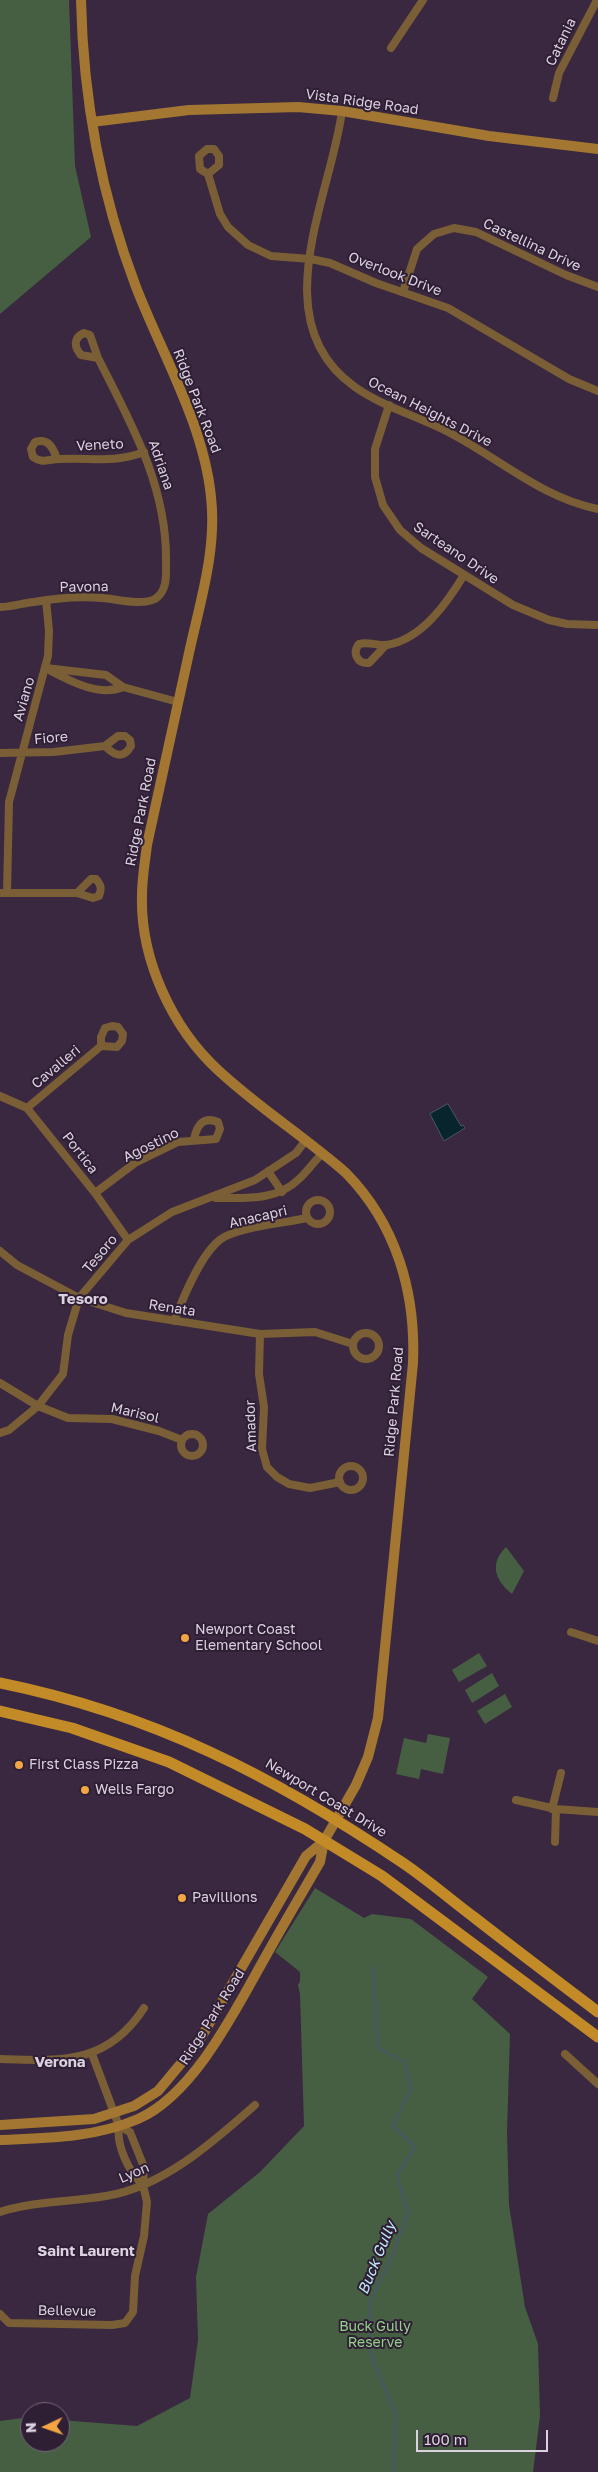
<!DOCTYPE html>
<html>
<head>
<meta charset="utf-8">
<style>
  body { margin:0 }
  #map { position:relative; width:598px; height:2472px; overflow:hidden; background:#392840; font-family:"Golos Text",sans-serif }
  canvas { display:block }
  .north { position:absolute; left:20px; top:2402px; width:50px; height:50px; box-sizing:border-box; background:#2f1f35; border:1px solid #746679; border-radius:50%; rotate:267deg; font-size:14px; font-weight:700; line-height:20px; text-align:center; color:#dcd1e0 }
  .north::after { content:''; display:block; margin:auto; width:18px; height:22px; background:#f2a542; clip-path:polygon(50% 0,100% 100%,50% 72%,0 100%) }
  .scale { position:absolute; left:416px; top:2430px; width:132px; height:22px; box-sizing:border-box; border:2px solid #dcd1e0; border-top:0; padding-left:6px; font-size:15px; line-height:18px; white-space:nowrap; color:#dcd1e0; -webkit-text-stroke:4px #2f1f35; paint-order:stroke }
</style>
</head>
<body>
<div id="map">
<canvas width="598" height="2472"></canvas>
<div class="north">N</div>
<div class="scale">100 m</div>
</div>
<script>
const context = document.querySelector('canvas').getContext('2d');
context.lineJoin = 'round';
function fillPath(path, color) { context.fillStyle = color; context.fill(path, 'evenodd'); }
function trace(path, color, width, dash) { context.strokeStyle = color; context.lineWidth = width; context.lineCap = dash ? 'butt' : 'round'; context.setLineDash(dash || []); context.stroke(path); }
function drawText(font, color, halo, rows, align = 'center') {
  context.font = font + ' "Golos Text",sans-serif'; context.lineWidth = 4; context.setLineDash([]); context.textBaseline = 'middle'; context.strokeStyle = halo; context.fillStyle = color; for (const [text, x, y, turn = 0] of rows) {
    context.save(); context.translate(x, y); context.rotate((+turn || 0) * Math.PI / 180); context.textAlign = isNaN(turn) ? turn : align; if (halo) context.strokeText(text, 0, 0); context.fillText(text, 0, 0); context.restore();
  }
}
fillPath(new Path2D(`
  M0,0h69l6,166 16,71 -91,77z
  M506,1547l18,24 -12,23c-17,-14 -23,-30 -6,-47z
  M479,1653l8,13 -28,16 -7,-12z
  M492,1673l7,13 -27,17 -7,-13z
  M505,1694l7,13 -27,17 -8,-13z
  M428,1734l22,4 -7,36 -22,-5 -2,10 -23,-5 8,-36 22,5z
  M315,1888l49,30 8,-4 39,5 77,58 -16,22 38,35 -3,98 2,73 16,102 13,37 2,72 -7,56h-533v-51l30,-4v25h30v-22l77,6 53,-28 8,-58 -2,-63 12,-63 52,-42 44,-46 -4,-132 -2,-9 2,-4v-9l-25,-20z`), '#465f42');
const water = new Path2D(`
  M448,1104l13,22 2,-1 2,3 -21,13 -14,-27z`);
fillPath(water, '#08242c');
trace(water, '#485862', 1);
trace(new Path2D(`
  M373,1967l5,81 27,14 6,27 -18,37 22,21 -18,28 11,37 -14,40 -24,51 1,51 25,62 -3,56`), '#485862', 2.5);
trace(new Path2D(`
  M391,48l32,-48
  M553,98l6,-25 38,-73
  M342,111c-11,85 -80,211 13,276 28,20 65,30 95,46 50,26 92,65 148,76
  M208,174l11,-9v-9l-5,-7h-7l-8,7 1,13 8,5 12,40 8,13 20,18 23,11 40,3 19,4 46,20 72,25 121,71 29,12
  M403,292l14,-43 17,-15 20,-6 22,4 90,43 32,12
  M389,405l-14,44v28l8,28 17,25 21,18 92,57 36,15 18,4 31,1
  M57,459c-4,-12 -9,-21 -22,-17l-4,7 2,8c10,7 15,2 26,2 31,-2 54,5 85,-7
  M0,607c11,0 23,-4 34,-5 22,-4 45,-6 68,-4 15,1 39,8 53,1 13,-8 11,-25 11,-38 1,-75 -35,-138 -68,-203l-17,-3c-7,-8 -8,-17 3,-22l6,2 8,23
  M386,645l-17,18c-12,1 -17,-10 -10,-19 9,-3 19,2 28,1 35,-6 60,-42 77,-70
  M46,668l60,7 17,12 55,15
  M51,671c21,11 49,26 72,16
  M0,753l54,-1 51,-6c9,9 18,14 26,0l-1,-6 -5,-4h-7l-13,10
  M0,893h77l16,5 6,-2c3,-8 2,-11 -3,-17h-5l-14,14
  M7,893l2,-91 39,-146 1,-25 -3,-31
  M0,1096l27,12 68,85 33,47
  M27,1108l74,-62v-9l4,-9 7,-2 6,1 5,7 -1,7 -5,6 -16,-1
  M268,1171l14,21
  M95,1193l40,-30 43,-21 38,-3 4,-10 -2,-7c-15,-6 -21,3 -24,17
  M216,1198c29,0 61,3 83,-19 9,-8 15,-18 24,-26
  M306 1212a12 12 0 1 1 24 0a12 12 0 1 1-24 0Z
  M0,1251l17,14 62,33 47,15 134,21 55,-2 38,12
  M174,1321c9,-23 27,-68 47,-82 17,-12 65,-16 86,-21
  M353 1346a13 13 0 1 1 26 0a13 13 0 1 1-26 0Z
  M260,1334l-1,40 5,33 -2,42 5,18 10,10 12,7 21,4 30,-6
  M0,1383l38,23 30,12 44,1 47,12 23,9
  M0,1433l9,-3 29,-24 25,-32 5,-39 11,-37 49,-58 44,-28 83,-32 41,-27 10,-13
  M181 1445a11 11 0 1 1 22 0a11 11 0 1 1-22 0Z
  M339 1478a12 12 0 1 1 24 0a12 12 0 1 1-24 0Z
  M571,1632l27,9
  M516,1800l40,9 42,3
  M552,1809l9,-36
  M555,1842l1,-33
  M92,2054l27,72c-3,20 10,46 24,59
  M565,2054l33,30
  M0,2059c61,2 107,6 144,-51
  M0,2212c34,-11 71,-10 106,-16 57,-9 107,-54 149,-91
  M0,2314l9,9 103,2 13,-2 8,-11 2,-36 9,-40 3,-34 -4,-17 1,-18 -14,-35 -11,-6`), '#7a5e35', 8);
trace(new Path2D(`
  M92,122l97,-12 109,-3 44,4 147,25 109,13
  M0,2125l94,-6 40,-13 24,-15 40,-48 108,-187 18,-15 32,-56 12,-28 10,-39 35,-355c3,-71 -17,-139 -67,-190 -41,-36 -87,-65 -127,-102 -47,-43 -79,-112 -77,-176 0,-17 3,-33 5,-50 14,-64 28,-128 42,-192 11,-51 28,-103 22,-156 -7,-72 -49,-143 -75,-210 -35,-92 -53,-189 -55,-287
  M0,2140c47,-2 94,-2 138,-21 57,-25 99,-112 129,-165 17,-31 35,-61 53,-92l4,-21`), '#a37731', 10);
trace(new Path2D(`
  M0,1683c153,31 275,94 403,180 25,17 48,37 72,55 41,32 82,63 123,94
  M0,1711l72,17 97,34 136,67 77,47 216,161`), '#c38a28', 11);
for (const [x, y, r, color] of [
  [185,1638,5,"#f2a542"],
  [19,1765,5,"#f2a542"],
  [85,1790,5,"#f2a542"],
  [182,1898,5,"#f2a542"]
]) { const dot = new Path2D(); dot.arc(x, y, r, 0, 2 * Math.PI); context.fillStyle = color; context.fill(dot); trace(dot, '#2f1f35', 2); }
drawText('14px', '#dcd1e0', '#2f1f35', [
  ["Catania",561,42,-64],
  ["Vista Ridge Road",362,102,8],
  ["Castellina Drive",532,245,25],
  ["Overlook Drive",395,274,21],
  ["Ridge Park Road",197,401,69],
  ["Ocean Heights Drive",430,412,27],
  ["Veneto",100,445,-3],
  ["Adriana",161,465,71],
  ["Sarteano Drive",456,553,34],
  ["Pavona",84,587,-1],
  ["Aviano",24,699,-74],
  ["Fiore",51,738,-5],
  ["Ridge Park Road",141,812,-79],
  ["Cavalleri",56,1067,-40],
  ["Agostino",151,1145,-26],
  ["Portica",80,1153,52],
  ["Anacapri",258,1217,-13],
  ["Tesoro",100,1254,-50],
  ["Renata",172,1308,9],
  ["Ridge Park Road",394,1402,-85],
  ["Marisol",135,1413,13],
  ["Amador",251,1426,-92],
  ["Newport Coast Drive",326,1798,31],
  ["Ridge Park Road",212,2017,-58],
  ["Lyon",134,2173,-23],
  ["Bellevue",67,2311,1]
]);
drawText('14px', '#dcd1e0', '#2f1f35', [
  ["Newport Coast",195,1630],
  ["Elementary School",195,1646],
  ["First Class Pizza",29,1765],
  ["Wells Fargo",95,1790],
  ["Pavillions",192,1898]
], 'left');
drawText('14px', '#93d288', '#2f1f35', [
  ["Buck Gully",375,2327],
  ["Reserve",375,2343]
]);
drawText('bold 15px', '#dcd1e0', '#2f1f35', [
  ["Tesoro",83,1299],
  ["Verona",60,2062],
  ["Saint Laurent",86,2251]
]);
drawText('italic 15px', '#bfeaf8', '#2f1f35', [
  ["Buck Gully",377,2258,-68]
]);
</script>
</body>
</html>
